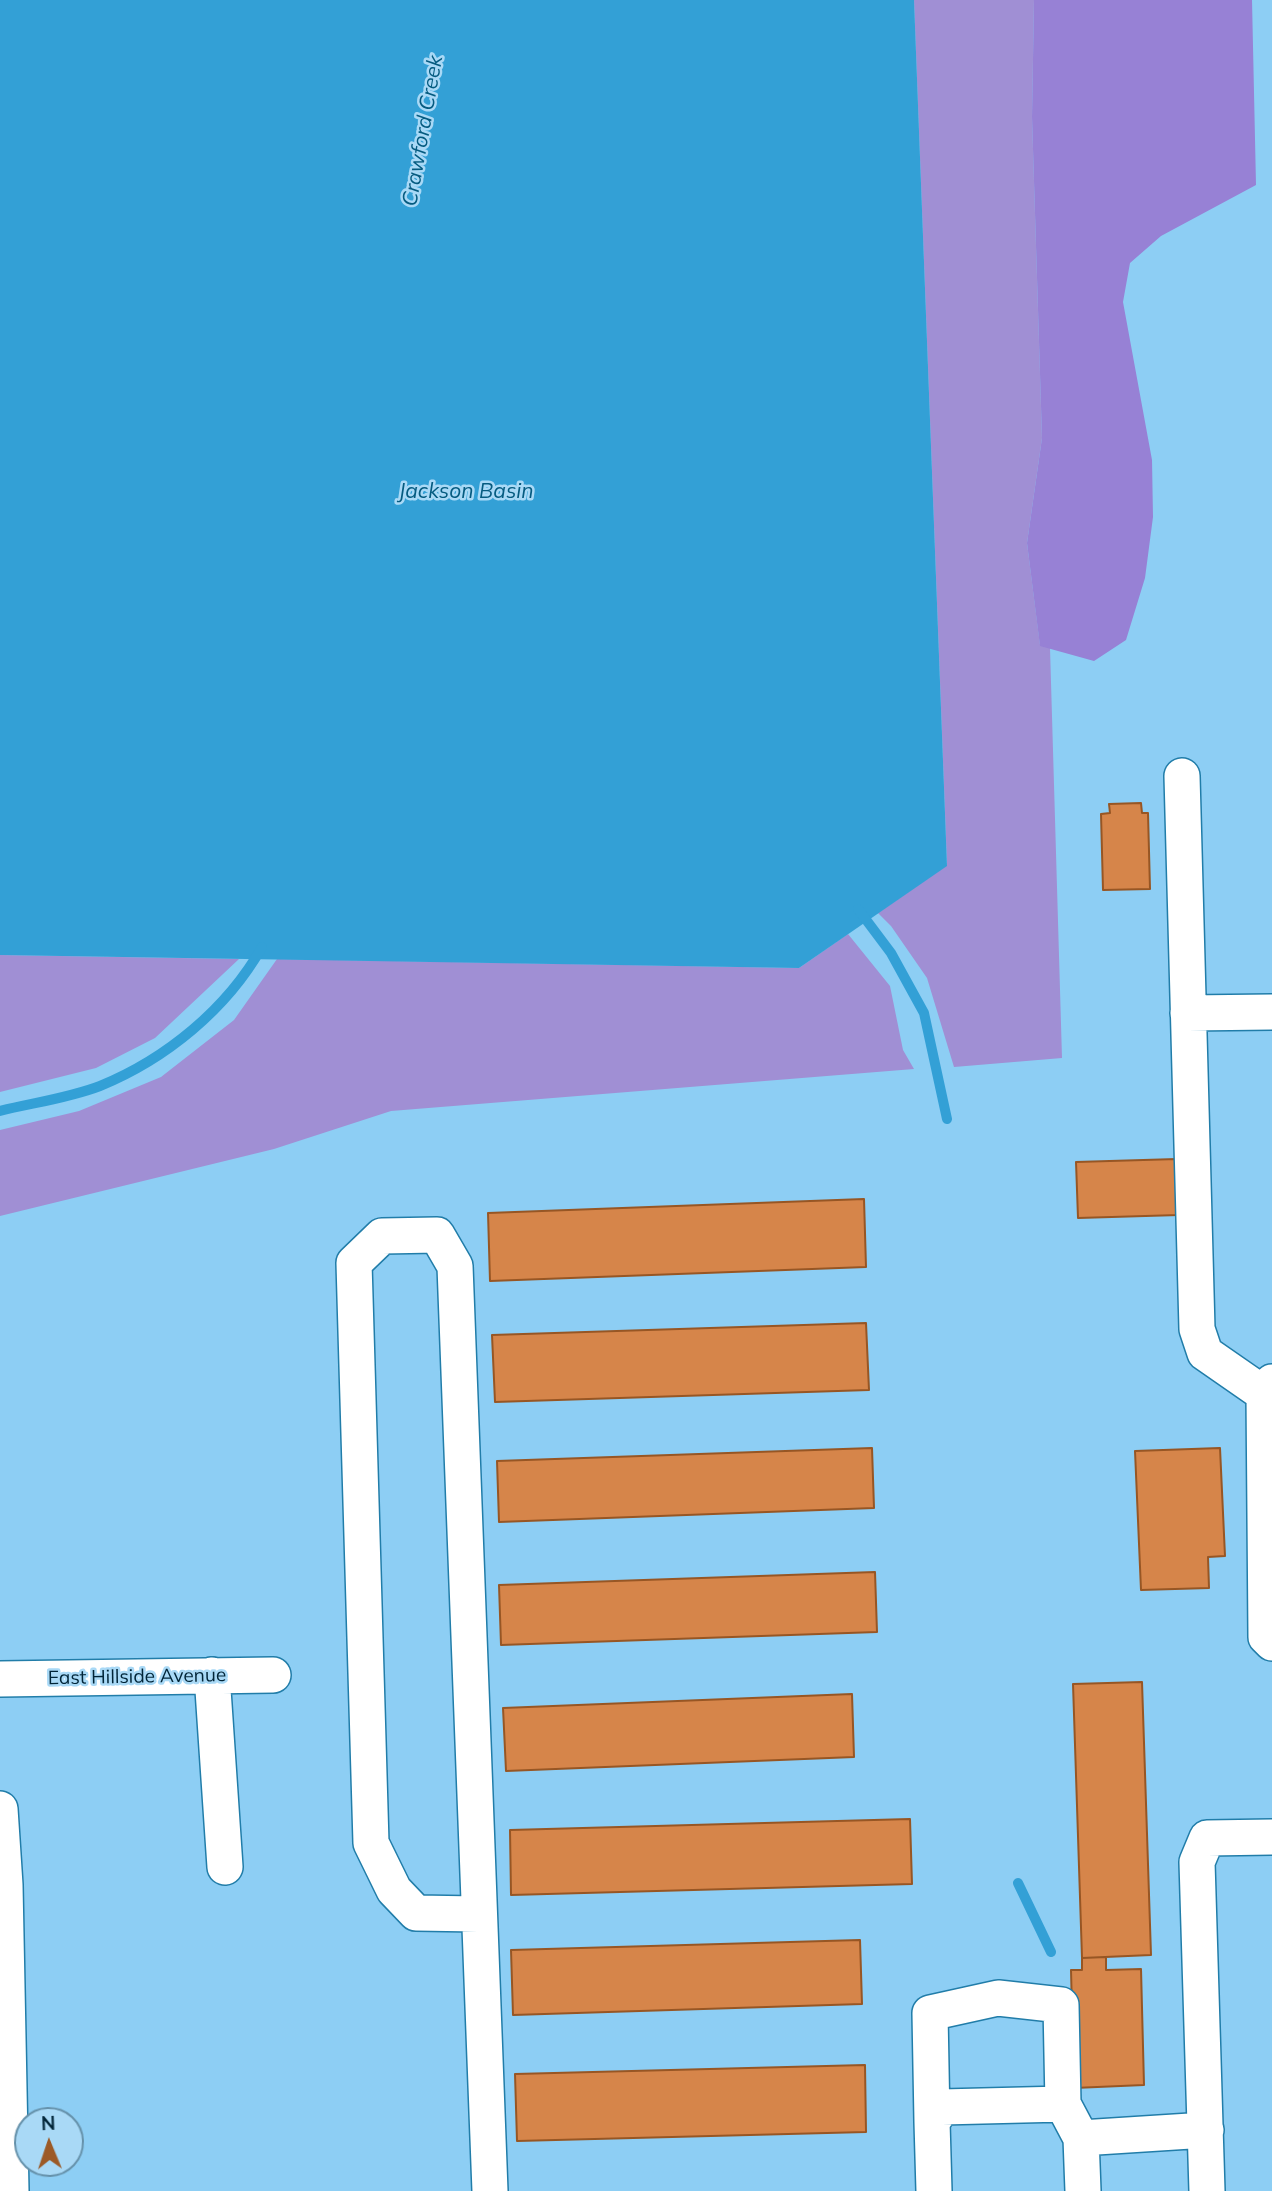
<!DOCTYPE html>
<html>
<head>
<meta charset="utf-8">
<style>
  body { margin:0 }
  #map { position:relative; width:1272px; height:2191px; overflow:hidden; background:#8dcef4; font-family:Mulish,sans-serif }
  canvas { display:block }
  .north { position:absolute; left:14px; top:2107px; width:70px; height:70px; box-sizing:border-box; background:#a9d9f6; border:2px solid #6591aa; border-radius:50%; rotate:358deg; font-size:19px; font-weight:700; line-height:28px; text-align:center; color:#002437 }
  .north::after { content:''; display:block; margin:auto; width:24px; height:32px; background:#9c5a27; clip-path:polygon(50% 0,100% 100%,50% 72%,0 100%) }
</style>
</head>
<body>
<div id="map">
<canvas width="1272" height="2191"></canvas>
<div class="north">N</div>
</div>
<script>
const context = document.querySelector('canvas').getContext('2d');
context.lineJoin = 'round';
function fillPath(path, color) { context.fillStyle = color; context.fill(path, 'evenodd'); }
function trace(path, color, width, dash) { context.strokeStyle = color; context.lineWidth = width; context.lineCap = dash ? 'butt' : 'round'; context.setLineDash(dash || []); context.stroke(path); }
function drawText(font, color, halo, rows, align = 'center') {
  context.font = font + ' Mulish,sans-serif'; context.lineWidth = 5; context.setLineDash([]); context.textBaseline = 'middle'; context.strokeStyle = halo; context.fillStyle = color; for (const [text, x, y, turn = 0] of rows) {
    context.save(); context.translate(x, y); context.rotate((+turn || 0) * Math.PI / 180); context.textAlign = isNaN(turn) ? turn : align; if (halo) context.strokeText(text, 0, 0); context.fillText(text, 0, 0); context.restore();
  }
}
fillPath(new Path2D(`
  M914,0h120l-2,117 10,321 -15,105 13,102 10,3 12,410 -108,9 -27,-89 -36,-52 -13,-13 69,-48z
  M848,934l42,52 13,64 11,19 -523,42 -117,38 -274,67v-86l79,-19 82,-34 73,-57 43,-61 522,9z
  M0,955l239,4 -84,79 -59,30 -96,24z`), '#a08fd4');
fillPath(new Path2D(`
  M1034,0h218l4,185 -95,51 -31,27 -7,39 29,158 1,57 -8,61 -19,62 -32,21 -54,-15 -13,-103 15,-105 -10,-321z`), '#9781d5');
fillPath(new Path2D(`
  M0,0h914l33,866 -148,102 -799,-13z`), '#33a0d6');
trace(new Path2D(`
  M858,909l33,44 33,60 23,106
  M0,1111c32,-8 69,-13 100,-25 66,-27 127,-77 162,-139
  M1018,1883l33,69`), '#33a0d6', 10);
const building = new Path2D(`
  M1141,803l1,10h6l2,76 -47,1 -2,-76 9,-1 -1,-9z
  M1177,1159l2,56 -101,3 -2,-56z
  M864,1199l2,68 -376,14 -2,-68z
  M866,1323l3,67 -374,12 -3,-67z
  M872,1448l2,60 -375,14 -2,-61z
  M1220,1448l5,108 -17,1 1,31 -68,2 -6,-139z
  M875,1572l2,60 -376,13 -2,-60z
  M1142,1682l9,273 -69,3 -9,-274z
  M852,1694l2,63 -348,14 -3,-63z
  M910,1819l2,65 -401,11 -1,-65z
  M860,1940l2,64 -349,11 -2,-65z
  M1106,1957v13l35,-1 3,116 -70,3 -3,-118h11v-12z
  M865,2065l1,67 -349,9 -2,-67z`);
fillPath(building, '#d6854a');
trace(building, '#975624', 2);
const minor = new Path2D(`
  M1182,776l15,553 8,24 59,41
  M1188,1013l84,-1
  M1272,1382l-8,12 2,243 6,6
  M212,1675l13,192
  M0,1679l273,-4
  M0,1809l5,76 6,306
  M478,1914l-62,-1 -22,-23 -23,-47 -17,-580 28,-27 55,-1 18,31 35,925
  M932,2122l-2,-109 68,-15 63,7 2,99
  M934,2191l-2,-69 10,-15 121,-3 18,34
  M1083,2191l-2,-53 125,-8
  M1207,2191l-10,-329 10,-24 65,-1`);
trace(minor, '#217da9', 38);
trace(minor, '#fff', 35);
drawText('19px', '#002437', '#a9d9f6', [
  ["East Hillside Avenue",137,1677,-1]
]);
drawText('italic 21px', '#055b80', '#a9d9f6', [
  ["Crawford Creek",423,131,-80],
  ["Jackson Basin",466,492]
]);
</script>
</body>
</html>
